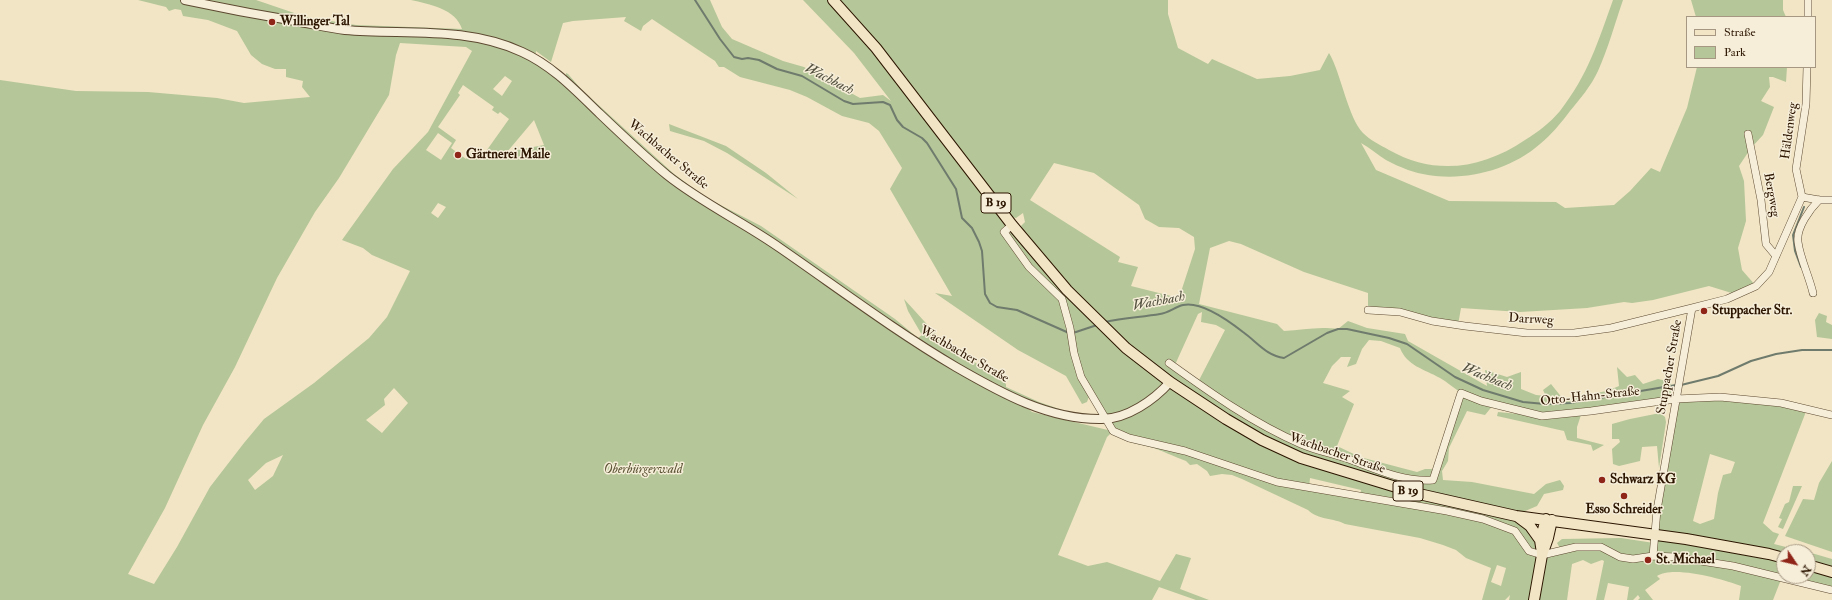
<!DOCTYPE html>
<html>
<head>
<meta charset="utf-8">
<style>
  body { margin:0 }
  #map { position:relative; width:1832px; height:600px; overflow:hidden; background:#f1e5c5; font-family:"IM FELL Double Pica",serif }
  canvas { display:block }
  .legend { position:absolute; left:1686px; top:16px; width:130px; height:52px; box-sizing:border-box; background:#f6eed9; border:1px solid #a59782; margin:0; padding:5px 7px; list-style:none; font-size:12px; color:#2c1500 }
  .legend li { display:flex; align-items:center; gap:8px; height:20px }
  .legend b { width:20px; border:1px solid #a59782 }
  .north { position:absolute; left:1776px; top:544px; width:40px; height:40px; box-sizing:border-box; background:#f6eed9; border:1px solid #a59782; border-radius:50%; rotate:125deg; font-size:11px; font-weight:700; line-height:16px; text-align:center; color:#2c1500 }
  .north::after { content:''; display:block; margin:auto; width:14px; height:18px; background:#8f2418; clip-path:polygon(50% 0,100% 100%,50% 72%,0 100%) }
</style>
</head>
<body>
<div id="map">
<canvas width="1832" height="600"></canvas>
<ul class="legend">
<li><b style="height:5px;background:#f1e5c5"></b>Straße</li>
<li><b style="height:11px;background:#b5c698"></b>Park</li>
</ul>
<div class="north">N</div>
</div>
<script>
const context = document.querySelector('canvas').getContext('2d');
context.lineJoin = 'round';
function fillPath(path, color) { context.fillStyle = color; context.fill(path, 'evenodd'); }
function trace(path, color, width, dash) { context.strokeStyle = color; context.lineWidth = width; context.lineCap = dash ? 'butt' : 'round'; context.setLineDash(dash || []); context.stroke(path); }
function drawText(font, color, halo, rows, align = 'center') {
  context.font = font + ' "IM FELL Double Pica",serif'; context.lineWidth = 3; context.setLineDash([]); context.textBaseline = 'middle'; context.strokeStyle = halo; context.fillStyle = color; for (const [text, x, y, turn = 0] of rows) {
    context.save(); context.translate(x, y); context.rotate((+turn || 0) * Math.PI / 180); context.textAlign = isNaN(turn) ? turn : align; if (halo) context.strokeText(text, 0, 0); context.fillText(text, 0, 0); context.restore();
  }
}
fillPath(new Path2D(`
  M138,0h118l50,17 50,8 106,4c-6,-20 -33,-25 -51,-29h299l12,27 10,12 51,22 21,6 56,31 23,-3 8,6 -37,-48 -51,-53h365v14l10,34 30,16 4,-5 45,20 33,-3 30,-6 9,-17c12,20 19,65 34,80 7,7 17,12 26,17 46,26 93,19 136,-10 13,-8 25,-17 35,-29 28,-36 38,-69 53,-111h10c-8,23 -15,49 -25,71 -7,15 -18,28 -28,40 -9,12 -19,24 -30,33 -34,30 -89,41 -132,26 -7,-3 -15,-6 -22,-10 -8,-5 -16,-12 -25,-17l15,27 73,31 107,1 9,6 49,-3 16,-14 21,-23 9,4 27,-64 10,-41h90l-1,15 -13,-5h-4l1,10 -9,14 13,6 -11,28 -12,13 -12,18 5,15 2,40 -8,27 4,22 14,16 -18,9 -29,-9 -56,14 -21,3 -8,-1 -37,6 -67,4 -59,-4 -3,17 -58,-13 -32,-2v-17l-64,-21 -63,-28 -12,-3 -19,7 -11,56 78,20 7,7c19,-1 34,-5 54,-2l10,-8 19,7 38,6 3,7 79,45 -2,-16 22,7 14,-5v17l15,6 10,1 -3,-6 8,-6 12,15 44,-8 12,-5 -2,-19 10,10 8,-2 8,9 15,-5 13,3v17l-89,13 -5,15v11l27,7 -11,6 -2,-6 -24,-5 -3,-9 -67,-15 1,-4 40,4 -44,-12 -9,11 -18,-4 -18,37 -1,13 -6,10 1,9 29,2 62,12 12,-10 14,-4 4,6 -1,4 -19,4 -7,12 -19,8 12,12 12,28 19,-4 -4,-7 5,-4 59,-1 33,5 22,-144 44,-2 87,12 -44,114 10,9 6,2 -5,10 32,8h-22v24h24v-24l24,7v31l-50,-13 -9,23h-34l2,-14c-18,-7 -68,-21 -84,-10l3,3 -15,11 8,10h-15l2,-2 -2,-3 -5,5h-6l2,-13 -21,-4 -4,17h-8l8,-39 -2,-1 -11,4 -8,-4 -11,4 -5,36h-58l1,-5 -5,5h-23l9,-32 -25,-10 -10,-8 -13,-5 -23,-7 -75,-14c-11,-6 -27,-4 -37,-14l-66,-31 -10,-4 -10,-1 -12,2 -3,-5 -10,-7 -7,1 -4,-4c-12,-4 -24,-11 -36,-14 -14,-4 -28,-4 -37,-16l-6,6 -49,118 30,11 19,-4 53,19 16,-27 15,4 -11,31 29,11h-13l-37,-13 -7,13h-1152v-520l76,11 72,1 69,6 27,5 66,-6 -8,-10 1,-6 -17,-4v-8h-11l-13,-5 -11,-9 -14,-24 -29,-11 -25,-4 -2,-6 -6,-1 -6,2 -3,-4zM626,17l-2,4 17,10 2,-5 9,-7 63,42 4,6h5l16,10 50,13 17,7 35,19 27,7 10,8 23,37 -12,21 62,107 -17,-3 83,57 48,26 16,28 5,-2 3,-8 12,22 -37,-5 -26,-9 -33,-15v-3l-33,-23 -14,-4 -15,-14 -40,-44 4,12 14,24 -4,3 -23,-19 -134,-93 -56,-29 -31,-23 -93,-85 -13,-15 -2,-1v8l-31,-22 1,-8 15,11 12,-39 10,-2zM400,43l66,4 6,4 -44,81 -35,37 -51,71 21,8 9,7 38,16 -23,46 -18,21 -55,45 -50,36 -20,24 -34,44 -33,60 -23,37 -26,-10 37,-66 38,-83 32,-58 42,-89 38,-66 24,-34 50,-83 7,-40zM505,76l7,5 -10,15 -9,-7zM463,85l31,22 -2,3 6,4 2,-2 9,7 -27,38 -10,-6 -6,8 -15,-11 5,-8 -18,-13 22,-32 -2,-2zM534,120l10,25 -37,7zM438,133l14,10 -11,17 -15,-10zM957,152l55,65 4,1 7,-5 2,9 -4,4 12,23 -21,-16 -7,-1 1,-8zM1054,163l40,10 45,32 6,14 14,8 20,1 15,9 1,12 -16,49 -48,-12 7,-19 -20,-5 2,-5 -90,-57zM438,203l8,4 -8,11 -7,-5zM1202,312l-1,10 15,3 9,5 -28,54 -23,-17 24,-53zM1369,340l12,1 19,7c7,18 24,21 40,30 7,4 14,10 21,15l-25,76h-11l-8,3 -57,-15 -23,-11 17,-42 -12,-7 8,-6 -27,-8 9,-17 9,-9h10l-4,10 9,-3 6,-15zM394,388l14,15 -26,30 -16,-13 19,-15 -1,-6zM1019,401l63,17 23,1 7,12 -80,-19zM1710,454l25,8 -4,11 -8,2 -5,18 -4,26 -14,5 -7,-3zM283,455l-10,21 -18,14 -7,-10 18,-17zM1310,478l51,12 -1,5 -51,-8zM1497,565l9,3 -5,18 -10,-4z
  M1691,0h92v10l3,7h-90z
  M669,124l57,22 40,27 32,26 -71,-46 -23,-12 -34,-10z
  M1819,313l8,3 -1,6 6,3v14l-15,-2 -2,-17z
  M1660,413l5,4 1,5 -7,46 -2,-22 -15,1 -2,14 -21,5 -6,-2 -1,-15 8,-7 -1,-3h-7v-15l18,-5z
  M1832,461v91l-47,-16 18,-37 11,1 5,-17z
  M1793,486h9l-19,43 -5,-2 4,-8 -3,-1 6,-14 4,-2z`), '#b5c698');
trace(new Path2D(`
  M695,0l25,39 14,18 8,2 6,-1 11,2 18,9 25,7 42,25 9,3 30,-2 7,3 7,15 6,7 19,11 5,5 29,46 6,29 10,10 7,14 3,9 3,43 5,9 7,4 20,3 52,23
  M1801,267l-6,-16 -2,-16 11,-28
  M1105,322c18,-4 37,-5 55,-8 8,-1 15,-7 23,-9 18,-4 46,16 60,27 14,10 24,24 41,26l43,-25 11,-4h9l42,9 18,6 48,33 28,13 40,12 22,2 25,-1 106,-18
  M1073,333l24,-8
  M1681,385l37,-9 33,-15 25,-7 26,-4h30`), '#6f7b6d', 2);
const minor = new Path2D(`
  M1808,17v-17
  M1748,134l13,66 5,44 10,12
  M1802,197l-6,-28 10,-65 1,-37
  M1802,197l17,3h13
  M1012,225l-8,7 25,35 33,32 8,29 4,25 7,24 32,54 16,7 56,13 92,31 170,29 36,8 32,12 14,20 13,4 34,-8h25l19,10 13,2 20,-3 22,1 58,9 99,24
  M1813,293c-4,-17 -13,-35 -15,-51 -2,-14 12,-33 21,-42
  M1368,310l32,2 32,9 33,5 62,7h47l37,-5 81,-20 35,-9 29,-13 13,-14 33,-75
  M1169,363c43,31 84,60 132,81 16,7 34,10 50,16 27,10 52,22 82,20l28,-87 20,8 61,15 49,-5 85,-12 44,-2 61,6 51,12
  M1653,556l4,-46 35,-202`);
const tertiary = new Path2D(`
  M185,0c37,8 74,15 110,21 17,3 34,7 50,9 60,5 121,-4 177,22 31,14 54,39 78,62 22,21 44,42 67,61 35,28 76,47 113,73 58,40 115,83 176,119 45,26 93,53 146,52 25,0 52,-19 68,-37`);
const primary = new Path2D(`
  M833,0l43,48 136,177 55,65 59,58 44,34 56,37 36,21 39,18 118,36 97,22 170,23 83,15 15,4
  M1518,517l12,9 10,14
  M1542,553l-2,-13 6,-21
  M1808,565l24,7
  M1534,600l8,-45 6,-17 4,-18`);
trace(minor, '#5d4931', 8);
trace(tertiary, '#5d4931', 10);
trace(primary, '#2c1500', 12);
trace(minor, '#f6eed9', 7);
trace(tertiary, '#f6eed9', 8);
trace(primary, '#f1e5c5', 10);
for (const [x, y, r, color] of [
  [272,22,4,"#8f2418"],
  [458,155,4,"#8f2418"],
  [1704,311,4,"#8f2418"],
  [1602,480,4,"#8f2418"],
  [1624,496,4,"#8f2418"],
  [1648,560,4,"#8f2418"]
]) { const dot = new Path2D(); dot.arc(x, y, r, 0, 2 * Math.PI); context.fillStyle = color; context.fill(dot); trace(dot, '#f6eed9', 1.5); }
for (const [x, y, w] of [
  [996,203,30],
  [1408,491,30]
]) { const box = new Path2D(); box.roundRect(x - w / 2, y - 10, w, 20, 3); context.fillStyle = '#f6eed9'; context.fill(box); trace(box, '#2c1500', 1); }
drawText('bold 12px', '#2c1500', null, [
  ["B 19",996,203],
  ["B 19",1408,491]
]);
drawText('bold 13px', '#2c1500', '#f6eed9', [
  ["Willinger Tal",280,22],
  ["Gärtnerei Maile",466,155],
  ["Stuppacher Str.",1712,311],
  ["Schwarz KG",1610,480],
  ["Esso Schreider",1624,510,"center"],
  ["St. Michael",1656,560]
], 'left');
drawText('13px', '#2c1500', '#f6eed9', [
  ["Häldenweg",1790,131,-82],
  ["Wachbacher Straße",668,155,40],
  ["Bergweg",1771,195,80],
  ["Darrweg",1531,320,3],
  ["Wachbacher Straße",964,355,30],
  ["Stuppacher Straße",1670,367,-80],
  ["Otto-Hahn-Straße",1590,397,-6],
  ["Wachbacher Straße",1337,454,19]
]);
drawText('italic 13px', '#5c5335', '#f6eed9', [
  ["Oberbürgerwald",643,470]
]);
drawText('italic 14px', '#53503f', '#f6eed9', [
  ["Wachbach",829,80,27],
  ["Wachbach",1159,302,-11],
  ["Wachbach",1487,378,22]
]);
</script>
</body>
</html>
